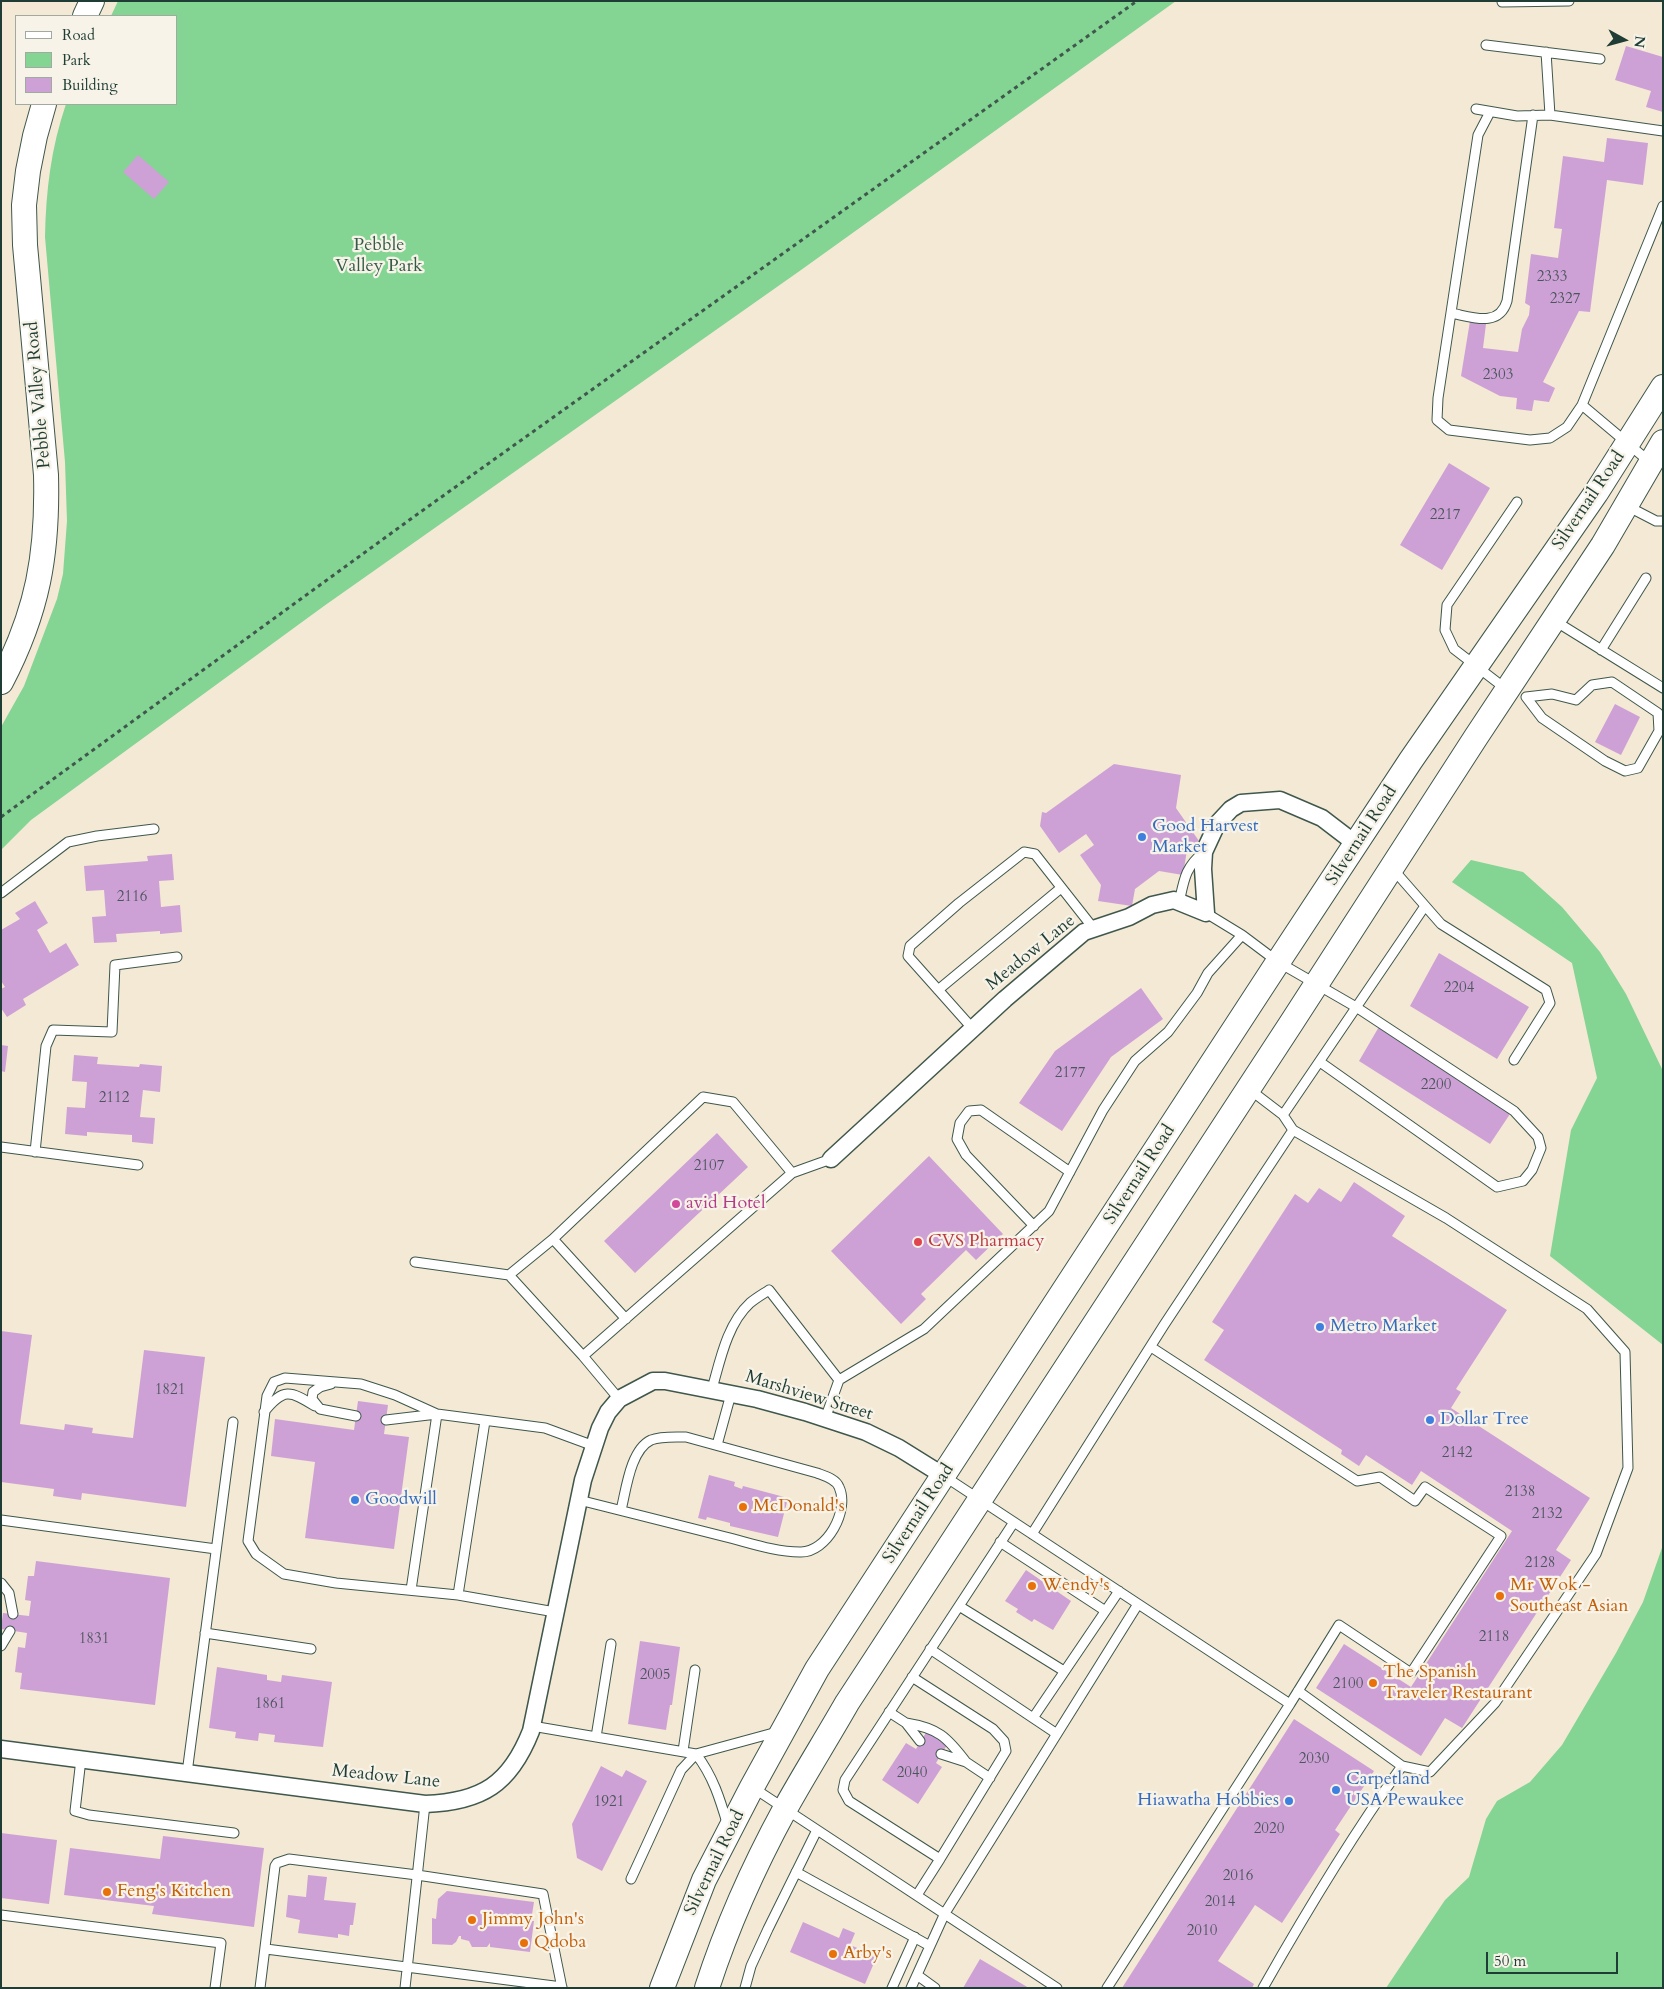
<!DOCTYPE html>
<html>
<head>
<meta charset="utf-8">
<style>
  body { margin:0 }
  #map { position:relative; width:1664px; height:1989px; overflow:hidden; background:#f4e9d4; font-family:Cardo,serif }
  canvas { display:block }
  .frame { position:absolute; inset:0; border:2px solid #1f3d34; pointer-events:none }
  .legend { position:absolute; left:15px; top:15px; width:162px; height:90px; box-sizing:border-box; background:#f7f3e8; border:1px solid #a1aaa0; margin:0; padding:6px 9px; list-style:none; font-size:15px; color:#1f3d34 }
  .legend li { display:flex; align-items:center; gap:10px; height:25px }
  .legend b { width:25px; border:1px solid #a1aaa0 }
  .north { position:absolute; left:1599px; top:15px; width:50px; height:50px; -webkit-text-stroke:4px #f7f3e8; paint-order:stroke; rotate:97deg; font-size:14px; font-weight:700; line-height:20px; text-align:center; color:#1f3d34 }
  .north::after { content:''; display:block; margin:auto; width:18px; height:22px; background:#1f3d34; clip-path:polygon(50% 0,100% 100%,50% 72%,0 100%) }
  .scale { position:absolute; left:1486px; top:1952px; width:132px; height:22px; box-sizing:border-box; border:2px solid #1f3d34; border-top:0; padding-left:6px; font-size:15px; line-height:18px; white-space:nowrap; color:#1f3d34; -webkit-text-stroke:4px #f7f3e8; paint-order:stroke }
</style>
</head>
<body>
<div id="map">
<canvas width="1664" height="1989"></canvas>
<div class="frame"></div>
<ul class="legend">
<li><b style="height:6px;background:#fff"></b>Road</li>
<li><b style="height:14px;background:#84d493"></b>Park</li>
<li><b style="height:14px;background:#cea1d6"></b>Building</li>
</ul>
<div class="north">N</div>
<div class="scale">50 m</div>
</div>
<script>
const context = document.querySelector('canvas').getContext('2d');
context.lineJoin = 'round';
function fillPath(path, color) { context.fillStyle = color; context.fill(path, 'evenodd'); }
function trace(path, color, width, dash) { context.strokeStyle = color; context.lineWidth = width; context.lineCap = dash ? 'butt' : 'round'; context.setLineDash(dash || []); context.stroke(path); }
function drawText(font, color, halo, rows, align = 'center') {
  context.font = font + ' Cardo,serif'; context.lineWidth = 4.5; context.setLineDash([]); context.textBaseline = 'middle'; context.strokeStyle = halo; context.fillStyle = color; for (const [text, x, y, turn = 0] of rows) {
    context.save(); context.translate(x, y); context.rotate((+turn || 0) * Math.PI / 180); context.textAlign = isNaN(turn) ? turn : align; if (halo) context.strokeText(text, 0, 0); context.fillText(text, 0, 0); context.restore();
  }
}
fillPath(new Path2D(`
  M118,1h1058l-375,269 -477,336 -293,214 -30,30v-123l23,-41 33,-87 6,-25 4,-53 -2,-59 -20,-225c1,-47 6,-89 21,-133h110v-88h-65z
  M1471,860l52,12 39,35 38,45 26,42 37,77v274l-113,-89 21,-126 26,-52 -25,-115 -120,-81z
  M1663,1545v443h-277l59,-88 24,-23 17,-58 11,-18 33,-19 32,-37 54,-92 27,-51z`), '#84d493');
fillPath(new Path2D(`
  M1626,46l37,11v55l-17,-5 5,-16 -36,-11z
  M1607,138l41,5 -5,42 -36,-5 -17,132 -11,-1 -36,71 12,6 -6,14 -15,-2 -2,11 -16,-2 1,-11 -17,-2 -39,-20 9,-55 16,3 -3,24 35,4 4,-23 7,-14 1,-9 -5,-3 6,-49 27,4 4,-29 -8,-1 9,-72 41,6z
  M138,155l31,27 -15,17 -31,-27z
  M1449,463l41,25 -48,82 -42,-25z
  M1615,704l25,13 -19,38 -26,-13z
  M1114,764l67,11 -5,33 23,33 -12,9 -4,25 -24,-4 -24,18 -3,17 -34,-5 3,-16 -21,-30 14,-10 -8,-11 -27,19 -19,-27 2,-14 4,1z
  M172,854l2,26 -15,1 2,26 19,-2 2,27 -22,2v-3l-44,3 1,8 -23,1 -2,-26 14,-1 -2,-26 -18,1 -2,-25 64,-5 -1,-5z
  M35,901l13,22 -11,7 13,23 16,-10 13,22 -56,34 3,6 -19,12 -6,-9v-19l4,-2 -4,-6v-51l19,-11 -5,-6z
  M1439,953l90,54 -32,52 -87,-53z
  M1141,988l22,31 -52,38 -49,74 -43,-28 36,-52z
  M1380,1025l132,86 -22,33 -131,-83z
  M1,1045l7,1 -3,26 -4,-1z
  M74,1055l24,2 -1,7 42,3 1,-3 22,2 -2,26 -17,-2 -3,27 15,1 -2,26 -21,-2v-7l-45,-3v4l-22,-2 2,-27 18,1 2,-26 -15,-1z
  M717,1133l31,34 -113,106 -31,-32z
  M929,1156l74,78 -27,26 -10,-10 -45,44 5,5 -25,25 -70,-73z
  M1354,1182l51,34 -13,20 115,74 -51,79 5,3 -10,16 139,90 -34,52 15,10 -109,168 -17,-10 -24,38 -105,-68 28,-44 67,43 101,-156 -91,-60 -9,14 -46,-30 -7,11 -18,-12 1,-4 -138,-90 20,-30 -12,-8 83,-128 13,9 11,-15 22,14z
  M1,1331l31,4 -12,89 44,6 1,-6 28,4 -1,5 41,5 11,-88 61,7 -19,150 -104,-14 -1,7 -28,-4 1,-7 -53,-7z
  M358,1401l30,4 -4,29 25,3 -15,112 -89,-11 10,-76 -44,-6 4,-37 79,11z
  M709,1475l26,7 -1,4 8,3 1,-3 45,12 -10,39 -48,-11v-3l-23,-6 -1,3 -8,-2z
  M36,1561l134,17 -15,127 -135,-16 2,-16 -7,-1 3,-25 7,1 2,-15 -26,-4 2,-16 26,3 2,-15 -6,-1 3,-24h6z
  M1026,1570l45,31 -18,29 -19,-11 -2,3 -16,-10 2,-3 -13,-8z
  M640,1641l40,6 -8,58h-2l-4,25 -38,-6z
  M217,1667l50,8v5l14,2 1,-7 50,7 -9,65 -49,-5 1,-7 -16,-2 -1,8 -23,-3 1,-6 -27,-4z
  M1294,1719l80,52 -39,59 5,4 -58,89 -27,-18 -37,56 36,23 -2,4h-130z
  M927,1731l20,14 -11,18 6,4 -24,37 -36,-24 24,-37 10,6z
  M601,1766l21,11 4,-7 21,11 -45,90 -25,-13 -5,-34z
  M1,1833l56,7 -8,64 -48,-6z
  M163,1836l101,12 -10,79 -102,-13 2,-8 -90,-11 6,-47 90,11z
  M308,1875l19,2 -3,23 32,3 -3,22h-3l-1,11 -11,-2v4l-40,-5 2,-13 -14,-3 2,-22 18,2z
  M447,1891l87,11 -3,19h3l-4,31 -40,-5v-4l-3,4h-15l-3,-6 -8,-2v-3h-2l-3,6 -4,3 -20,-1v-26l4,1 2,-20z
  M803,1922l36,16 4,-10 12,5 -5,12 27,11 -12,28 -75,-32z
  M980,1959l49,29h-66z`), '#cea1d6');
const lane = new Path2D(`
  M1502,2l67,-1
  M1486,45l114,14
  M1546,52l4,63
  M1476,109l41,7 33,-1 113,16
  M1490,112l-12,23 -40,263 -1,22 12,10 81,10 20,-2 17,-11 15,-22 81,-199
  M1451,313c21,4 48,15 56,-12l26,-186
  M1582,405l69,58
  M1627,506l29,15h7
  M1555,621l108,67
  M1601,650l45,-72
  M1612,682l46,31 1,18 -21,37 -13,3 -20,-10 -63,-43 -16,-21 26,-3 24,6 16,-15z
  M1506,689l-52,-40 -9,-19 2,-25 70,-103
  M1392,868l49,56 105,66 4,13 -36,57
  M1,893l67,-51 29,-6 57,-7
  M1179,903c5,-23 6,-36 25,-51
  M1206,913l36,22 36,27 78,45 158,104 24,26 3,11 -9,22 -9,11 -26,6 -177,-125
  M938,990l123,-102
  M973,1029l-65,-73 2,-10 49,-43 65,-51 11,2 59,75
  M1283,1115l142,-209
  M1293,1130l153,88 141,91 38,43 3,116 -32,86 -101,149 -65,69 -28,-6 -104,-75
  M1,1147l137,18
  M35,1152l11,-106 7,-16 59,2 3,-67 62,-8
  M1034,1226l-68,-71 -9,-16 3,-16 9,-12 12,-1 89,62
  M553,1239l150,-142 30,5 59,71
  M415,1262l94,13
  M1151,1347l206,134 23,-4 35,24 10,-14 76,49 -90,137 -72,-48 -49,79
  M583,1356l-74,-81 44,-36 73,80
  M331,1384l-11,3 -7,5 -1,7 8,10 36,7
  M712,1389c8,-28 15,-65 38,-86 6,-5 13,-9 19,-13l70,90
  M619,1399l-36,-43 209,-183 39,-14
  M264,1412c20,-25 26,-21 51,-6
  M437,1414l-42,-19 -34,-11 -76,-6 -11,4 -7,14 -19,145 8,13 28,20 52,9 122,12 97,17
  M825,1419l14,-39 85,-51 125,-118 54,-101 32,-49 33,-29 29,-39 11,-20 34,-38
  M386,1420l51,-6 108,14 49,18
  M717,1445l14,-51
  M944,1476l346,228 -183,284
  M579,1500c49,12 98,25 147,37 24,6 49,15 74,15 27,1 50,-42 39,-65 -3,-8 -14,-11 -22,-14l-131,-36c-12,0 -25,-1 -35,3 -21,10 -25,51 -30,70
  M1,1520l215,29
  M1032,1534l132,-209 129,-195 -10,-15 -34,-26
  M1000,1542l104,68
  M1,1583l8,10 4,21
  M411,1590l26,-176
  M458,1595l27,-174
  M959,1606l105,65
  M205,1633l106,16
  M1,1646l9,-15
  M930,1649l127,85
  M912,1677l81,52 11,12 2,10 -66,108
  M889,1712l17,11 14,18
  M1033,1718l86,-127
  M906,1723c32,5 41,14 60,39
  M532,1726l164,28 81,-22
  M596,1737l15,-93
  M683,1751l12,-81
  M696,1754c17,22 24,45 32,72
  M941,1754l25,8 24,16
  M81,1759l-6,52 14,4 145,18
  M187,1773l46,-351
  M752,1787l305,201
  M796,1872l134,74
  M631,1879l50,-109 15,-16
  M917,1895l23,-36 -91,-58 -6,-11 2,-10 169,-258
  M1,1915l220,28 -6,45
  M266,1949l296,38
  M917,1975l18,13
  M260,1988l15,-122 2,-3 12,-4 128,16 126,19 19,94
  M405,1988l20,-184
  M745,1988l6,-22 17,-37 49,-99
  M892,1988l23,-51
  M911,1988l34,-75 193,-309
  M1263,1988c43,-76 88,-151 139,-222`);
const street = new Path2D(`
  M831,1159l174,-160 79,-67 45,-15 23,-12 22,-5 32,13 -3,-44 1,-17 13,-28 14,-15 10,-6 39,-3 42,18 34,26
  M1,1749l424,55c57,-2 85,-20 106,-73l52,-251 17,-52 8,-16 11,-13 34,-18h12l92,18 48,13 61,20 33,16 45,28`);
const secondary = new Path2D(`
  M85,16l7,-15
  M1,682c37,-71 47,-128 45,-207l-21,-230 -1,-40 4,-34 7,-35 9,-32
  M662,1988l42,-108 48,-93 65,-118 461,-707 133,-202 185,-267 67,-106
  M707,1988c20,-62 47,-122 78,-179 20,-36 42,-71 62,-106l445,-681 184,-285 127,-192 60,-103`);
trace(lane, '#3f574c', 11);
trace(street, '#3f574c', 19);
trace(secondary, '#3f574c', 26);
trace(new Path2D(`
  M1,817l418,-304 718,-512`), '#3f574c', 3, [4, 4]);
trace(lane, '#fff', 9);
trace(street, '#fff', 16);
trace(secondary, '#fff', 24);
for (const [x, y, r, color] of [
  [1142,837,5,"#3f7fe0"],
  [676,1204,5,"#d1479c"],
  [918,1242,5,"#e0444e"],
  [1320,1327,5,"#3f7fe0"],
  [1430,1420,5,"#3f7fe0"],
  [355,1500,5,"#3f7fe0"],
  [743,1507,5,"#e8710a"],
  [1032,1586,5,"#e8710a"],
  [1500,1596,5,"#e8710a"],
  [1373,1683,5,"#e8710a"],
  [1336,1790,5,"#3f7fe0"],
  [1289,1801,5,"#3f7fe0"],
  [107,1892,5,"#e8710a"],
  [472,1920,5,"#e8710a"],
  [524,1943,5,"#e8710a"],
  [833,1954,5,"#e8710a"]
]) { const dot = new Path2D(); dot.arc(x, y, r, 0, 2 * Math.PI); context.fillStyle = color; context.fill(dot); trace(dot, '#f7f3e8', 2); }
drawText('15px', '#4b565c', null, [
  ["2333",1552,278],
  ["2327",1565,300],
  ["2303",1498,376],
  ["2217",1445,516],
  ["2116",132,898],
  ["2204",1459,989],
  ["2177",1070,1074],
  ["2200",1436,1086],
  ["2112",114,1099],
  ["2107",709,1167],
  ["1821",170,1391],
  ["2142",1457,1454],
  ["2138",1520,1493],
  ["2132",1547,1515],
  ["2128",1540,1564],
  ["2118",1494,1638],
  ["1831",94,1640],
  ["2005",655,1676],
  ["2100",1348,1685],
  ["1861",270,1705],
  ["2030",1314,1760],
  ["2040",912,1774],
  ["1921",609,1803],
  ["2020",1269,1830],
  ["2016",1238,1877],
  ["2014",1220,1903],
  ["2010",1202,1932]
]);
drawText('18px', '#335b47', '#f7f3e8', [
  ["Pebble",379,246],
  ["Valley Park",379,267]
]);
drawText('18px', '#1f3d34', '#f7f3e8', [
  ["Pebble Valley Road",39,395,-95],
  ["Silvernail Road",1589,501,-56],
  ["Silvernail Road",1362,836,-57],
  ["Meadow Lane",1031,953,-39],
  ["Silvernail Road",1140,1175,-57],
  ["Marshview Street",809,1396,17],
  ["Silvernail Road",919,1514,-57],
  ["Meadow Lane",386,1777,6],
  ["Silvernail Road",715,1863,-64]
]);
drawText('18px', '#366cbe', '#f7f3e8', [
  ["Good Harvest",1152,827],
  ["Market",1152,848],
  ["Metro Market",1330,1327],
  ["Dollar Tree",1440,1420],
  ["Goodwill",365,1500],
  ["Carpetland",1346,1780],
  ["USA Pewaukee",1346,1801],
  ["Hiawatha Hobbies",1279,1801,"right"]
], 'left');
drawText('18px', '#b23c85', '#f7f3e8', [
  ["avid Hotel",686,1204]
], 'left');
drawText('18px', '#be3a42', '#f7f3e8', [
  ["CVS Pharmacy",928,1242]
], 'left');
drawText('18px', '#c56008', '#f7f3e8', [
  ["McDonald's",753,1507],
  ["Wendy's",1042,1586],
  ["Mr Wok -",1510,1586],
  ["Southeast Asian",1510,1607],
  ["The Spanish",1383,1673],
  ["Traveler Restaurant",1383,1694],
  ["Feng's Kitchen",117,1892],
  ["Jimmy John's",482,1920],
  ["Qdoba",534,1943],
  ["Arby's",843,1954]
], 'left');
</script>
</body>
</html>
